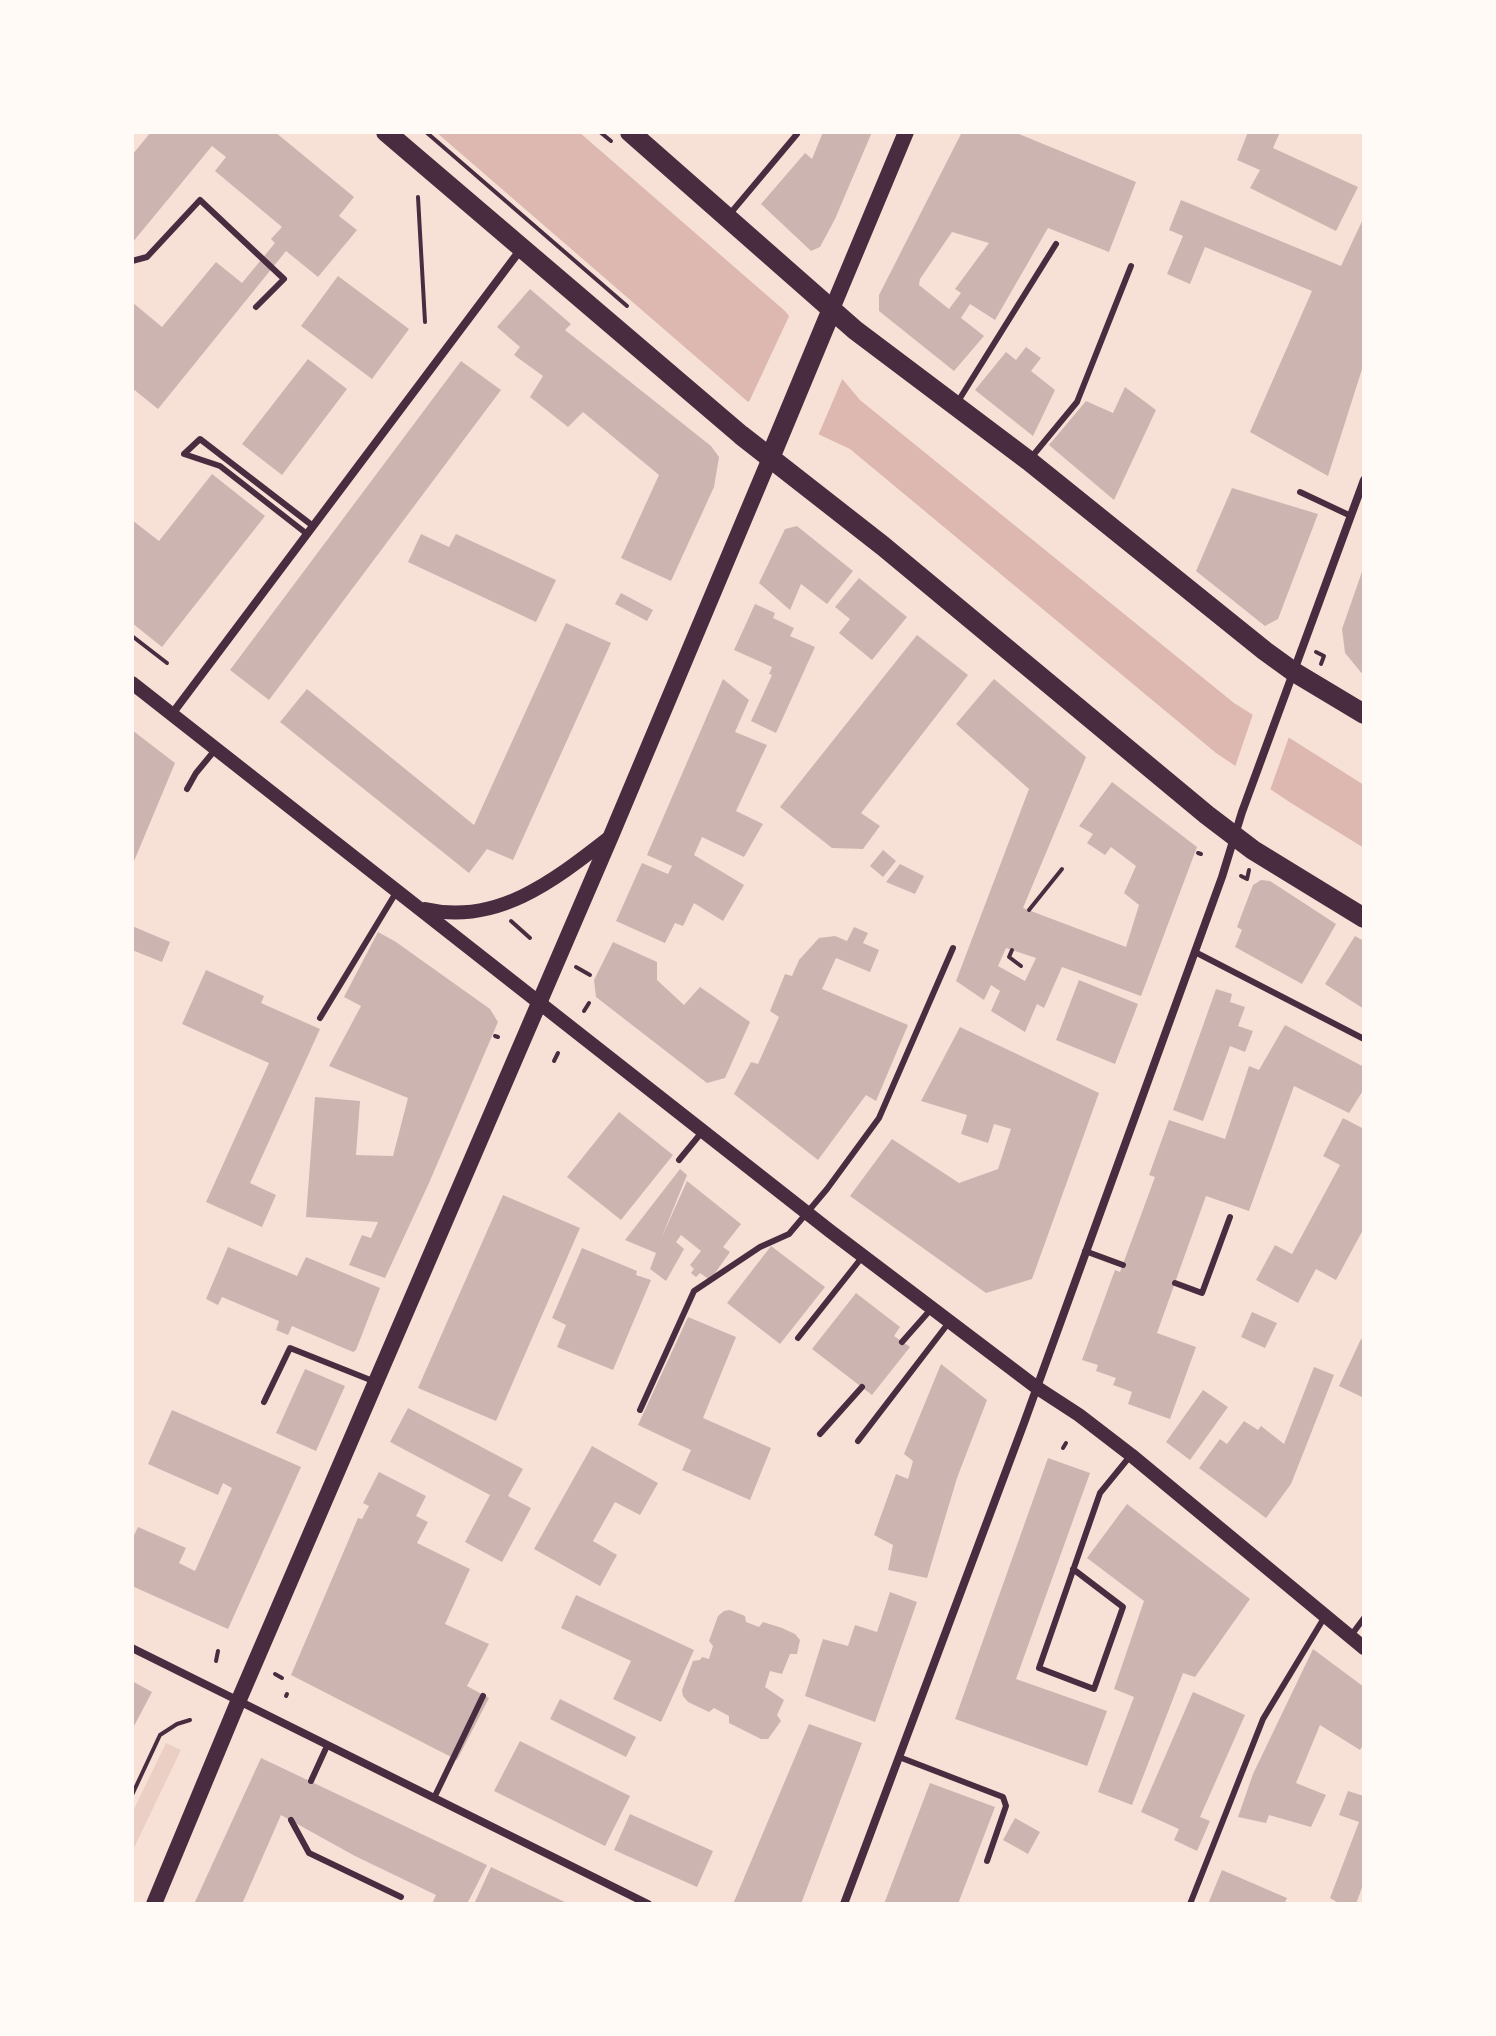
<!DOCTYPE html>
<html>
<head>
<meta charset="utf-8">
<style>
  body { margin:0 }
  #map { position:relative; width:1496px; height:2036px; overflow:hidden; background:#f7e1d7; font-family:Arial,sans-serif }
  canvas { display:block }
  .frame { position:absolute; inset:0; border:134px solid #fffaf5; pointer-events:none }
</style>
</head>
<body>
<div id="map">
<canvas width="1496" height="2036"></canvas>
<div class="frame"></div>
</div>
<script>
const context = document.querySelector('canvas').getContext('2d');
context.lineJoin = 'round';
function fillPath(path, color) { context.fillStyle = color; context.fill(path, 'evenodd'); }
function trace(path, color, width, dash) { context.strokeStyle = color; context.lineWidth = width; context.lineCap = dash ? 'butt' : 'round'; context.setLineDash(dash || []); context.stroke(path); }
fillPath(new Path2D(`
  M166,1743l15,7 -49,102v-39z`), '#ebcfc5');
fillPath(new Path2D(`
  M436,132h143l206,179 75,89 374,303 130,82v63l-73,-45 -75,-50 -366,-304 -103,-48z`), '#dcb8b0');
fillPath(new Path2D(`
  M791,312l53,63 -27,63 -69,-34z
  M1254,711l36,23 -21,59 -35,-23z`), '#f7e1d7');
fillPath(new Path2D(`
  M151,132h124l79,65 -15,19 18,14 -39,47 -32,-26 -128,158 -26,-21v-86l30,25 54,-65 26,21 33,-40 -4,-4 11,-12 -67,-56 11,-14 -14,-11 -80,97v-88z
  M823,132h49l-37,87 -15,28 -9,4 -50,-47 44,-51 7,6z
  M962,132h52l122,50 -27,70 -61,-24 -53,92 -25,-16 -9,14 23,18 -30,35 -75,-60v-16zM952,232l37,11 -34,46 6,4 -12,16 -30,-24 1,-6z
  M1248,132h32l-7,16 85,39 -22,44 -86,-43 10,-18 -23,-10z
  M1181,200l160,66 23,-49v146l-36,113 -78,-44 62,-141 -107,-44 -15,37 -23,-10 16,-38 -14,-6z
  M338,276l71,53 -37,50 -71,-53z
  M530,289l41,35 -6,6 146,116 8,11 -5,30 -43,94 -50,-23 38,-83 -76,-63 -15,15 -38,-30 13,-21 -29,-21 6,-8 -23,-20z
  M1026,347l15,11 -10,13 24,19 -22,46 -58,-46 31,-38 10,8z
  M308,359l39,30 -65,86 -40,-31z
  M461,361l40,29 -232,310 -39,-30z
  M1125,387l31,23 -42,90 -65,-55 37,-44 27,12z
  M212,474l53,42 -103,131 -30,-24v-103l27,21z
  M1232,488l86,26 -40,105 -13,7 -69,-55z
  M797,526l56,45 -26,33 -26,-20 -11,26 -31,-27 26,-54z
  M421,534l28,13 7,-13 100,46 -20,42 -128,-60z
  M1364,566v110l-19,-23 -3,-24z
  M859,578l48,39 -35,43 -33,-27 11,-14 -15,-12z
  M621,593l32,17 -6,11 -32,-17z
  M755,604l20,9 -2,5 21,10 -4,8 25,11 -39,86 -25,-12 21,-46 -3,-1 3,-7 -38,-17z
  M566,623l45,20 -98,217 -26,-11 -18,24 -189,-151 27,-33 167,136z
  M917,635l51,40 -107,138 19,13 -17,23 -31,-1 -52,-41z
  M723,679l26,21 -14,32 32,13 -31,66 27,13 -19,33 -42,-20 -8,18 50,30 -21,36 -29,-18 -11,23 -8,-3 -10,20 -49,-22 26,-58 26,11 4,-8 -25,-11z
  M994,679l92,78 -63,151 103,39 13,-42 -15,-12 12,-27 -25,-19 -6,8 -18,-12 6,-9 -14,-8 33,-44 85,65 -56,149 -79,-29 -18,41 -7,-4 -12,28 -34,-21 9,-20 -9,-6 -7,15 -28,-19 73,-192 -73,-65zM1006,948l30,10 -11,23 -27,-15z
  M132,730l43,33 -43,103z
  M883,850l13,11 -13,16 -13,-11z
  M900,864l24,12 -9,18 -29,-12z
  M1261,880l9,1 66,43 -34,60 -67,-37 7,-17 -5,-3 16,-42z
  M132,926l38,16 -8,20 -30,-12z
  M854,927l14,6 -5,10 16,7 -9,22 -34,-14 -14,31 86,36 -32,76 -10,-6 -48,65 -84,-66 17,-32 7,2 21,-47 -9,-6 15,-37 7,2 7,-16 20,-22 16,-2 12,5z
  M378,932l18,10 94,67 8,13 -69,161 -44,95 -36,-13 13,-30 9,3 7,-16 -72,-5 9,-120 45,4 -4,54 37,1 15,-58 -79,-32 32,-60 -17,-9z
  M1355,936l9,5v68l-39,-25z
  M613,942l44,20v18l27,25 16,-18 50,35 -25,56 -18,5 -111,-86 -2,-17z
  M206,970l58,26 -3,7 59,26 -70,154 26,12 -14,32 -56,-25 63,-139 -87,-39z
  M1079,980l59,24 -23,60 -59,-24z
  M1216,989l16,5 -2,8 15,5 -7,19 15,5 -8,21 -15,-6 -27,75 -30,-11z
  M1285,1025l79,42v22l-15,24 -55,-27 -45,125 -43,-15 -49,137 39,14 -26,72 -42,-15 4,-12 -19,-7 3,-7 -20,-7 2,-6 -16,-5 33,-90 5,2 35,-95 -6,-2 20,-55 56,19 24,-73 10,4z
  M960,1027l139,66 -67,186 -46,14 -136,-97 42,-57 67,44 39,-14 13,-40 -17,-5 -6,19 -27,-9 6,-19 -46,-14z
  M619,1112l54,43 -52,65 -54,-43z
  M1343,1118l21,11v99l-28,52 -20,-11 -18,34 -42,-23 19,-35 17,9 48,-89 -17,-9z
  M680,1169l7,6 -26,64 26,-58 54,43 -18,23 7,5 -20,28 -10,-7 -4,4 -5,-4 3,-4 -4,-4 11,-14 -20,-16 -5,7 8,7 -18,32 -16,-12 6,-16 -31,-13z
  M503,1195l77,33 -84,193 -78,-33z
  M771,1246l54,41 -45,57 -53,-41z
  M228,1247l69,29 9,-19 74,31 -24,62 -3,2 -61,-26 -4,9 -12,-5 3,-9 -57,-24 -4,8 -12,-6z
  M582,1248l55,23 -1,4 15,5 -38,90 -56,-23 9,-22 -14,-7z
  M856,1293l44,34 -6,9 16,11 -38,48 -60,-46z
  M1252,1312l25,11 -12,25 -24,-11z
  M688,1317l48,20 -33,81 68,30 -21,52 -68,-30 9,-20 -53,-25z
  M1361,1339l3,2v57l-25,-12z
  M941,1364l46,36 -30,78 -30,100 -39,-8 5,-25 -19,-10 22,-61 12,5 5,-18 -9,-7z
  M1314,1367l20,8 -43,109 -25,34 -67,-50 21,-29 7,5 17,-23 14,9 3,-4 23,18z
  M305,1369l40,17 -29,65 -40,-18z
  M1203,1390l25,17 -38,53 -24,-18z
  M408,1408l115,61 -15,27 23,12 -29,54 -37,-20 25,-47 -100,-53z
  M172,1410l129,57 -73,162 -96,-43v-47l6,-12 48,21 -7,15 16,8 37,-83 -9,-5 -5,12 -70,-31z
  M592,1446l66,37 -18,32 -25,-13 -22,39 24,14 -17,31 -66,-37z
  M1048,1458l42,15 -74,206 91,32 -20,55 -132,-47z
  M379,1472l47,24 -10,20 12,6 -11,21 53,26 -25,55 44,20 -22,42 22,12 -32,62 -166,-85 67,-157 4,1 7,-13 -6,-3z
  M1127,1504l123,95 -55,78 -12,-4 -51,132 -34,-13 36,-95 -20,-8 30,-88 -57,-43z
  M890,1592l27,10 -42,120 -70,-26 18,-57 25,7 7,-21 22,7z
  M576,1595l118,55 -33,72 -48,-23 18,-38 -70,-33z
  M730,1610l15,6 1,6 13,5 4,-5 19,6 13,6 5,6 -3,14h-7l-8,20 -12,-3 -5,16 19,13 -7,15 4,6 -13,18h-7l-32,-16v-7l-15,-8 -5,4 -21,-10 -5,-6 -1,-6 11,-29 7,-1 2,-3 7,2 4,-13 -4,-5 9,-25 6,-5z
  M1313,1649l51,38v57l-4,6 -40,-25 -24,58 30,12 -15,32 -42,-12 -3,8 -28,-6 15,-43z
  M132,1681l20,11 -18,34 -2,-1z
  M1193,1692l52,23 -45,102 10,4 -13,30 -23,-11 5,-11 -38,-17z
  M560,1699l76,38 -10,20 -76,-38z
  M809,1724l53,19 -61,161h-68z
  M520,1741l110,55 -25,50 -111,-55z
  M261,1758l226,107 -20,39h-35l4,-9 -81,-39 -74,-41 -39,89h-48z
  M930,1783l65,24 -37,97h-74z
  M1348,1791l16,5v86l-8,22h-16l-10,-6 29,-76 -20,-7z
  M630,1814l83,37 -16,36 -83,-37z
  M1015,1818l25,14 -12,22 -25,-14z
  M491,1867l78,37h-95z
  M1222,1870l65,28 -3,6h-76z`), '#ccb4b1');
trace(new Path2D(`
  M426,132l201,174
  M600,132l11,9
  M418,197l7,125
  M132,636l35,27
  M1316,652l8,4 -3,8
  M1198,853l3,1
  M1241,876l6,3 2,-9
  M1029,910l33,-41
  M511,921l19,17
  M1012,950l-3,7 12,9
  M576,967l14,8
  M584,1011l5,-8
  M495,1036l3,1
  M554,1061l4,-8
  M1063,1448l3,-5
  M216,1661l2,-10
  M275,1674l7,4
  M286,1696l1,-2
  M132,1795l28,-60 17,-11 13,-4`), '#4a2c40', 4);
trace(new Path2D(`
  M729,215l68,-81
  M132,261l15,-4 53,-57 84,79 -28,28
  M957,403l99,-159
  M1030,459l47,-57 54,-136
  M1300,492l51,24
  M307,534l-87,-68 -36,-12 16,-15 113,87
  M187,789l9,-16 19,-23
  M1195,952l169,87
  M320,1018l77,-127
  M679,1160l23,-28
  M1085,1251l38,14
  M1175,1283l27,10 28,-76
  M798,1338l65,-82
  M902,1342l30,-34
  M264,1402l26,-54 83,33
  M640,1410l54,-119 66,-44 29,-13 38,-45 52,-71 74,-170
  M820,1434l42,-47
  M858,1441l92,-120
  M1073,1569l50,38 -29,82 -55,-21 61,-175 31,-38
  M1350,1637l14,-19
  M899,1757l104,40 3,9 -19,55
  M311,1781l16,-35
  M434,1798l49,-102
  M291,1820l18,33 92,44
  M1190,1904l73,-185 61,-101`), '#4a2c40', 6);
trace(new Path2D(`
  M172,714l349,-465
  M132,1648l516,256
  M844,1904l180,-481 198,-546 20,-65 122,-332`), '#4a2c40', 8);
trace(new Path2D(`
  M132,683l698,548 206,156 43,28 52,40 233,193
  M425,909c73,17 131,-30 185,-72`), '#4a2c40', 14);
trace(new Path2D(`
  M832,309l74,-177
  M154,1904l84,-202 373,-866 159,-378`), '#4a2c40', 16);
trace(new Path2D(`
  M386,132l355,303 142,111 324,269 46,35 111,68
  M630,132l225,198 174,131 236,190 29,21 70,42
  M770,458l62,-149`), '#4a2c40', 20);
</script>
</body>
</html>
